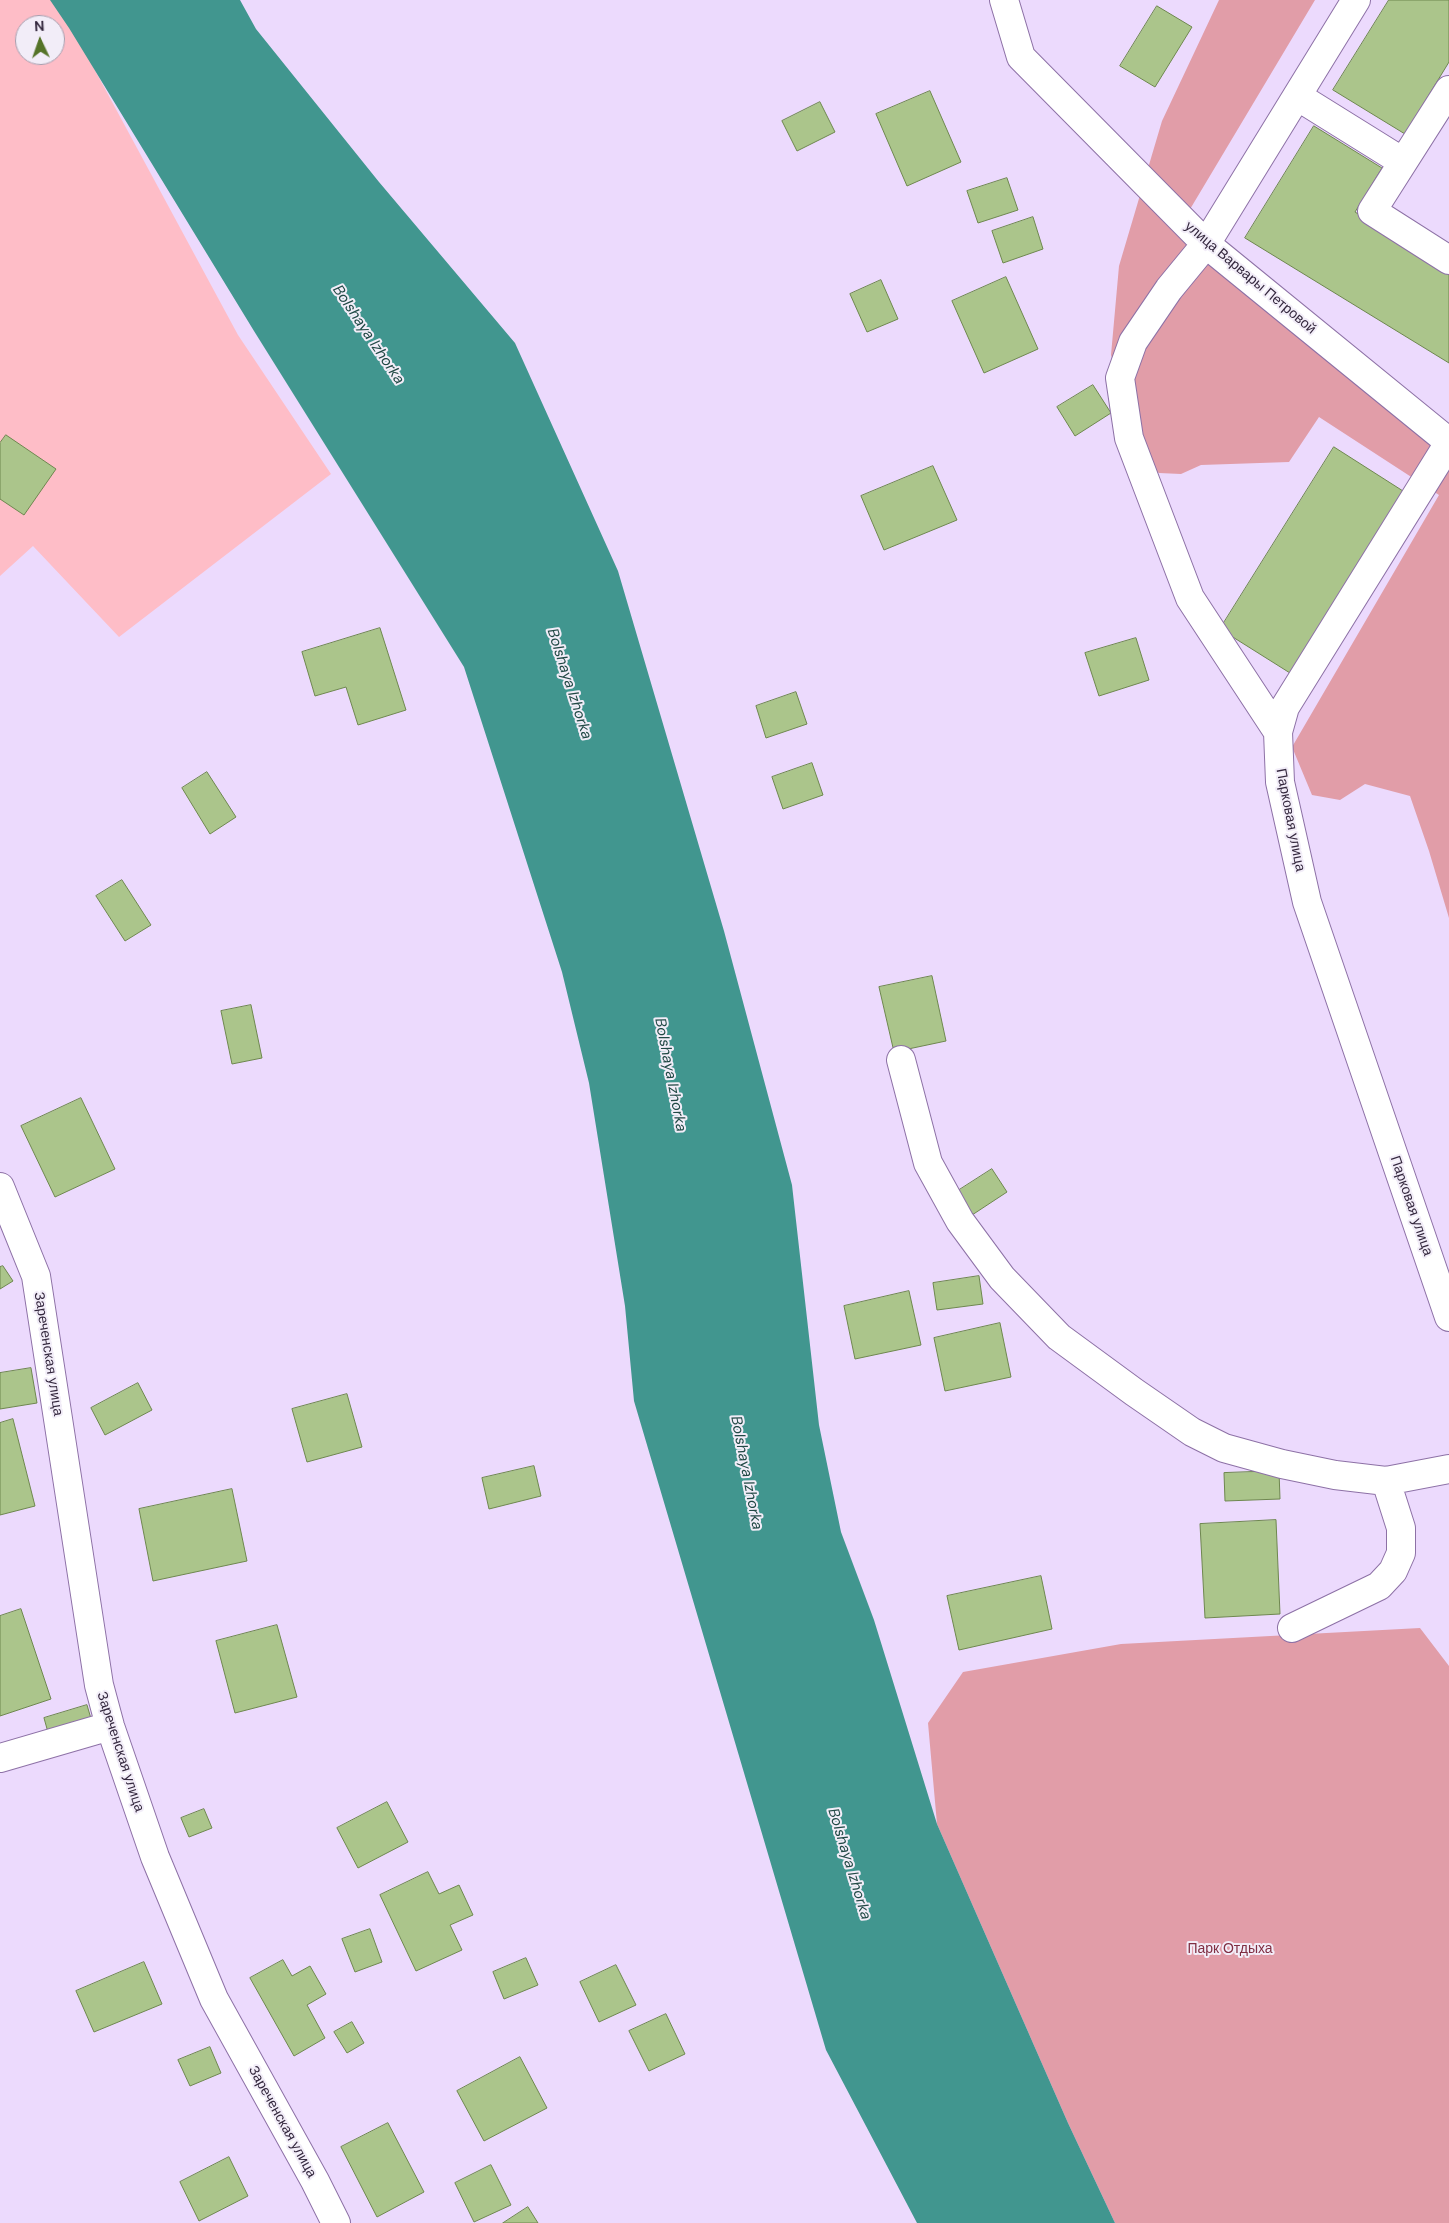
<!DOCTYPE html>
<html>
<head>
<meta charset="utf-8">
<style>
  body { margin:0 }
  #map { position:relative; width:1449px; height:2223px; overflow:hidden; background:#ecdafd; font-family:"DM Sans",sans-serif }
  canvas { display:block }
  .north { position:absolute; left:15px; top:15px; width:50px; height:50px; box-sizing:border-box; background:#f2edf8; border:1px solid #a69eae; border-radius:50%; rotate:357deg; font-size:14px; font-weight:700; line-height:20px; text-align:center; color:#34283e }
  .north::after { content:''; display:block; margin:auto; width:18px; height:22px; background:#557328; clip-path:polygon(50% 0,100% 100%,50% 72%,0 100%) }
</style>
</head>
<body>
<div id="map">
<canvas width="1449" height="2223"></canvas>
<div class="north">N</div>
</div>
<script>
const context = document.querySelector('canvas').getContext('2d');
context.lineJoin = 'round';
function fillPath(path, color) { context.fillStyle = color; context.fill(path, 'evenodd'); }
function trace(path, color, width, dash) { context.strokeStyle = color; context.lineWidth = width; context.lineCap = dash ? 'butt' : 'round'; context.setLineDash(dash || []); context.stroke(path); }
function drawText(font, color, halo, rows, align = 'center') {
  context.font = font + ' "DM Sans",sans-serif'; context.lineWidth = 4; context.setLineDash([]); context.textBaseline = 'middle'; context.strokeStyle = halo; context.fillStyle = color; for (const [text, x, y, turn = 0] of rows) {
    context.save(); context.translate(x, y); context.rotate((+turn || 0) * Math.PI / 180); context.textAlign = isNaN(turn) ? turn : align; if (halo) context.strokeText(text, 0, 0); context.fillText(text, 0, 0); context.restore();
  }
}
fillPath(new Path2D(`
  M0,0h57l181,335 93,139 -212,163 -86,-91 -33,30zM25,25h30v30h-30z`), '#febdc7');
fillPath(new Path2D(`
  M1219,0h96l-138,231 272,229v458l-20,-67 -19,-55 -45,-12 -25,16 -28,-5 -20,-48 147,-252 -120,-78 -30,45 -88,3 -20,9 -22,-1 -19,-10 -29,-108 8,-89 43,-145z
  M1420,1628l29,38v557h-334l-47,-100 -131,-299 -9,-101 35,-51 158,-28z`), '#e19da8');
fillPath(new Path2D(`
  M50,0h190l16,29 123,153 136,161 103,228 106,360 68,254 27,240 22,107 33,88 63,204 131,299 47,100h-198l-91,-173 -192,-649 -9,-95 -36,-223 -27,-111 -98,-305 -210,-336 -185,-303z`), '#41968f');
const building = new Path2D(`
  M1389,0h60v62l-44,72 -72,-44z
  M1157,6l35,21 -37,60 -35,-21z
  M930,91l31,71 -54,24 -31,-72z
  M820,102l15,30 -38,19 -15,-30z
  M1314,126l68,42 -27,44 94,58v93l-204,-125z
  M1007,178l11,32 -40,13 -11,-32z
  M1033,217l10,32 -40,14 -11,-32z
  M1006,277l32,72 -54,24 -32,-72z
  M881,280l17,39 -31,13 -17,-38z
  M1093,385l18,28 -36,23 -18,-29z
  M6,435l50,34 -32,46 -24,-16v-56z
  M1334,447l69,44 -113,182 -70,-44z
  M933,466l24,54 -73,30 -23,-54z
  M380,628l26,82 -48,15 -12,-38 -31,9 -13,-44z
  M1136,638l13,42 -50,16 -14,-43z
  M796,692l11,32 -41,14 -10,-32z
  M812,763l11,32 -40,14 -11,-32z
  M207,772l29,45 -26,17 -28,-46z
  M122,880l29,45 -26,16 -29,-45z
  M932,976l14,65 -52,11 -15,-65z
  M251,1005l11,53 -30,6 -11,-53z
  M81,1098l34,71 -60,28 -34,-71z
  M992,1169l15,23 -38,25 -16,-23z
  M3,1266l10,15 -13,8v-22z
  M979,1276l4,28 -46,6 -4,-27z
  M909,1291l12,54 -66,14 -11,-53z
  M1000,1323l11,54 -66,14 -11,-53z
  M31,1368l6,35 -37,6v-36z
  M138,1383l14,27 -47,25 -14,-27z
  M347,1394l15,53 -55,15 -15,-53z
  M13,1419l22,87 -35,9v-92z
  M534,1466l7,30 -52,13 -7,-31z
  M1279,1471l1,28 -55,2 -1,-28z
  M232,1489l15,72 -94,20 -14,-72z
  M1276,1520l4,94 -75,4 -5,-94z
  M1041,1576l11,53 -93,21 -12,-54z
  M21,1609l30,90 -51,17v-100z
  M277,1625l20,72 -62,16 -19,-72z
  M87,1705l5,17 -43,14 -5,-18z
  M387,1802l21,40 -50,26 -21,-40z
  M204,1809l8,19 -23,9 -8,-19z
  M428,1872l11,22 20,-9 14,30 -23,10 12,25 -46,21 -36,-76z
  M370,1929l12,33 -27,10 -13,-33z
  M526,1958l12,27 -34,14 -11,-27z
  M283,1960l9,16 18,-10 16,28 -19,11 18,33 -31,18 -44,-78z
  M144,1962l18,42 -68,28 -18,-41z
  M616,1965l20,40 -37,17 -19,-40z
  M666,2014l19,40 -36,17 -20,-40z
  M352,2022l12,21 -17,10 -13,-21z
  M210,2047l11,26 -31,13 -12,-26z
  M520,2057l27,51 -63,33 -27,-50z
  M388,2123l36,69 -47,25 -36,-70z
  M229,2157l19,39 -49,25 -19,-39z
  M491,2165l20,40 -37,17 -19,-39z
  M528,2207l10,16h-35z`);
fillPath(building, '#abc58b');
trace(building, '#6e874f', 1);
const minor = new Path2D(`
  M1004,0l17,57 185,187 243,198
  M1356,0l-150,244 -37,45 -36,53 -13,36 9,60 61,160 88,134 2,50 27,120 142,415
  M1449,90l-77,121 77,49
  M1297,96l106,66
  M1278,732l7,-25 164,-264
  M901,1060l27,103 32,58 42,57 57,59 75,55 58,40 32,16 58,16 53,11 51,6 63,-12
  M0,1187l36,89 63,409 11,41 45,131 59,142 101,182 21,42
  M1292,1628l87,-42 14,-15 8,-18v-25l-15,-47
  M0,1758l110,-32`);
trace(minor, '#8d71a6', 30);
trace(minor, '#fff', 28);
drawText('14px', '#34283e', '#f2edf8', [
  ["улица Варвары Петровой",1250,278,40],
  ["Парковая улица",1290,820,79],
  ["Парковая улица",1411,1206,71],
  ["Зареченская улица",48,1354,81],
  ["Зареченская улица",120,1752,72],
  ["Зареченская улица",282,2122,61]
]);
drawText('14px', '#802f43', '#f2edf8', [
  ["Парк Отдыха",1230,1949]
]);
drawText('italic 15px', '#214945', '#f2edf8', [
  ["Bolshaya Izhorka",368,335,56],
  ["Bolshaya Izhorka",569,684,72],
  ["Bolshaya Izhorka",670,1075,79],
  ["Bolshaya Izhorka",746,1473,79],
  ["Bolshaya Izhorka",849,1864,73]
]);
</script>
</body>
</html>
